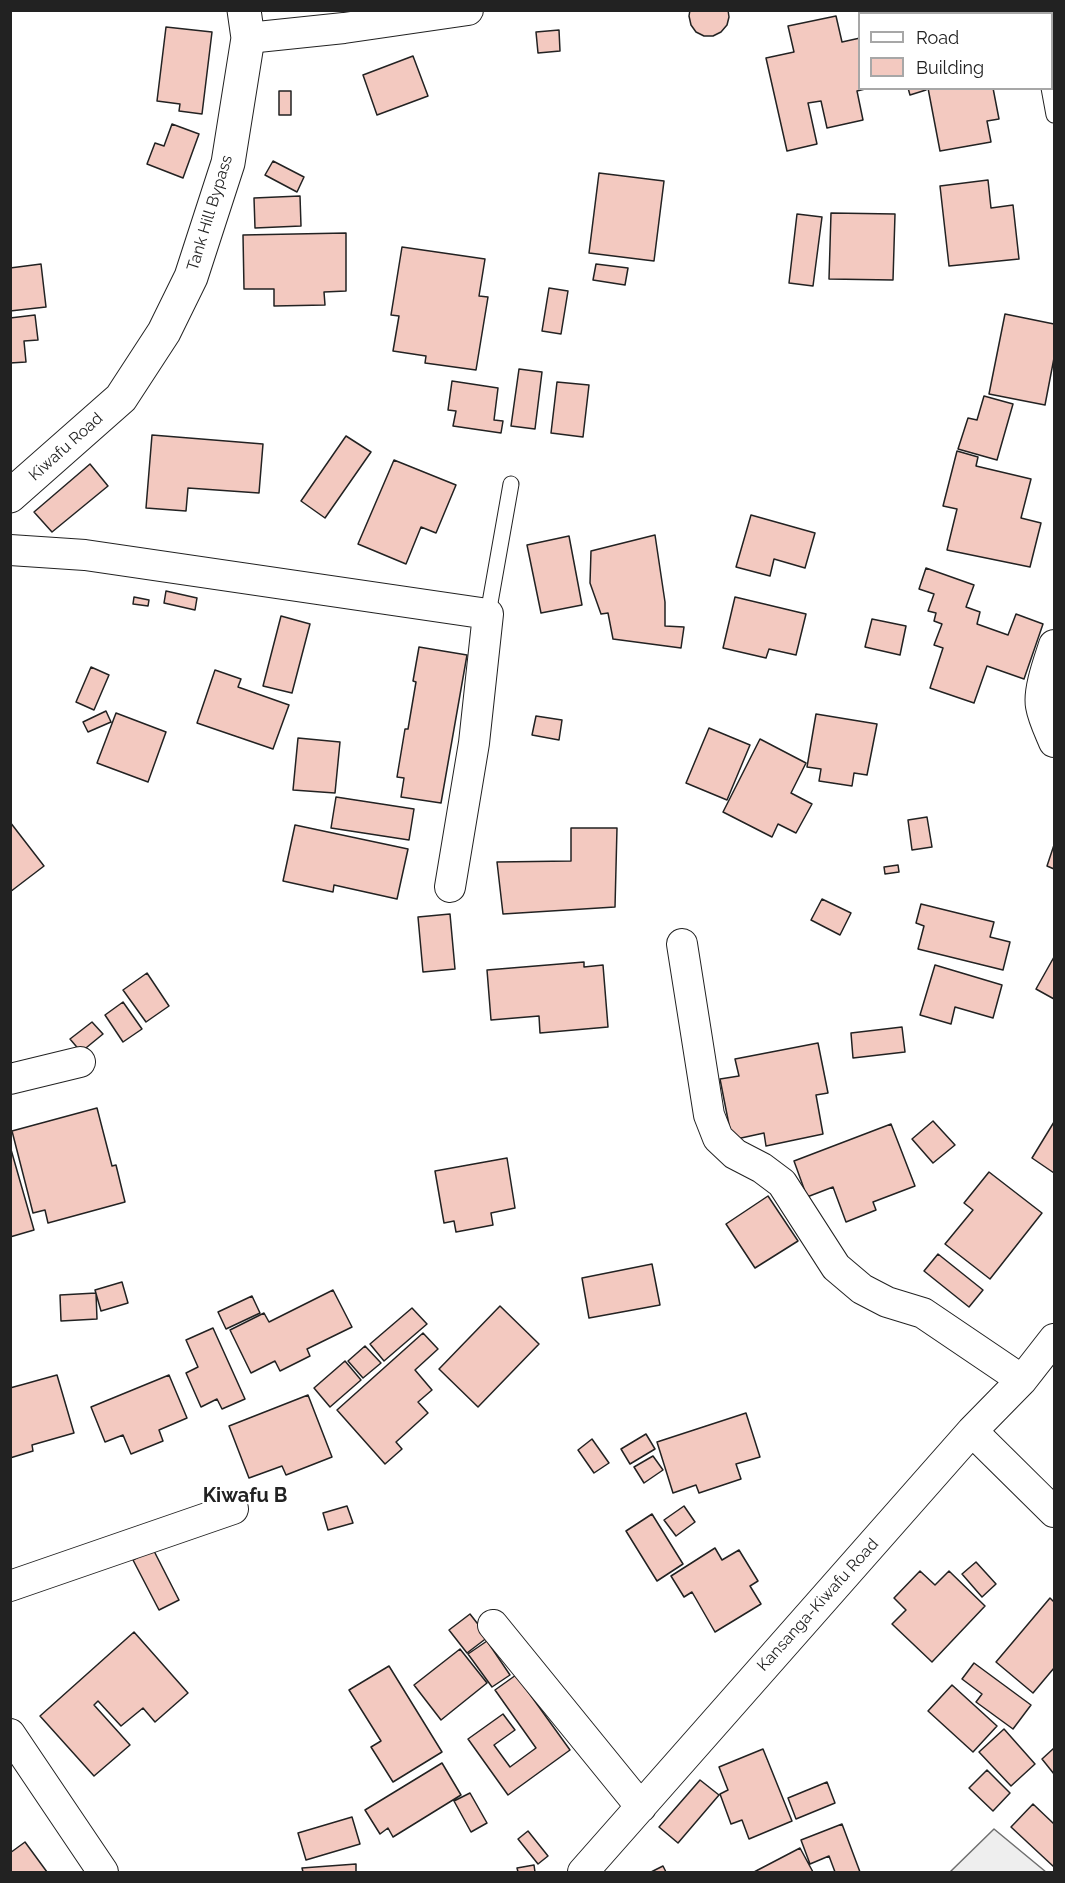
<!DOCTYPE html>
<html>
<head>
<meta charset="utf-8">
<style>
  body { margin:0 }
  #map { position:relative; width:1065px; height:1883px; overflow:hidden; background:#fff; font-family:Raleway,sans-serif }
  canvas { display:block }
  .frame { position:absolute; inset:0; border:12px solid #222; pointer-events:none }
  .legend { position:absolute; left:858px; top:12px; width:195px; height:78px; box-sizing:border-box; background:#fff; border:2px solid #a7a7a7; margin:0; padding:8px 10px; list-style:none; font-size:18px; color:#222 }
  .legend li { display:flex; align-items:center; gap:12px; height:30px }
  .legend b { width:30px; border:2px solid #a7a7a7 }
</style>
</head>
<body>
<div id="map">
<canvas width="1065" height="1883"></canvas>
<div class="frame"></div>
<ul class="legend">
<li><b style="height:8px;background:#fff"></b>Road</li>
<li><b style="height:16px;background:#f3c9c0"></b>Building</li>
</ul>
</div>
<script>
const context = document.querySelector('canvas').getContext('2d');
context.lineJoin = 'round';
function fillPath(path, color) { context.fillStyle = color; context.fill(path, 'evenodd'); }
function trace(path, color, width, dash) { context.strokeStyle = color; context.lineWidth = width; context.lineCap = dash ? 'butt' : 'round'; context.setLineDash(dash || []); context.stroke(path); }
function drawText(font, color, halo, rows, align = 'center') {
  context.font = font + ' Raleway,sans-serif'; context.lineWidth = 4.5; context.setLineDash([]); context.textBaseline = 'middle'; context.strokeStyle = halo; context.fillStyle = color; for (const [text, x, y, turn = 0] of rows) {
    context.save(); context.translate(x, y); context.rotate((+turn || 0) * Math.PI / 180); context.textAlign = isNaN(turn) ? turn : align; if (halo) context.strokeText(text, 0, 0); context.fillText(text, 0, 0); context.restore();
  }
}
const green = new Path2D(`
  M994,1829l52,43h-96z`);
fillPath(green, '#eee');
trace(green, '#6f6f6f', 1.5);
const building = new Path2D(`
  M690,10h38l1,7 -2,8 -6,7 -8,4h-9l-8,-4 -5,-7 -2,-9z
  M932,10h19l1,4h-34z
  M836,16l6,26 18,-4v50h9l-12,3 6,29 -36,8 -6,-27 -13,2 9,41 -30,7 -21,-93 28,-6 -6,-26z
  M166,27l46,5 -10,82 -23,-3 1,-7 -23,-3z
  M559,30l1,21 -22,2 -2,-21z
  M413,56l15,40 -51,19 -14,-40z
  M908,88h17l1,2 -16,5z
  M928,88h65l6,31 -12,2 4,21 -51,9z
  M279,91h12v24h-12z
  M172,124l27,10 -16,44 -36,-14 8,-21 9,3z
  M273,161l31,16 -7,15 -32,-17z
  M599,173l65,8 -10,80 -65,-8z
  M988,180l3,28 22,-3 6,54 -70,7 -9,-80z
  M300,196l1,30 -46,2 -1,-30z
  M831,213l64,1 -2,66 -64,-1z
  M797,214l25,3 -9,69 -24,-3z
  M346,233v58l-22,1 1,13 -51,1v-17h-30l-1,-54z
  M402,247l83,12 -6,37 9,1 -12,73 -51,-7 1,-7 -33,-5 6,-35 -8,-1z
  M41,264l5,43 -36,4v-43z
  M596,264l32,4 -3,17 -32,-5z
  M549,288l19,3 -7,43 -19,-3z
  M1005,314l49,10v34l-9,47 -56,-11z
  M35,315l3,25 -14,1 2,21 -16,1v-45z
  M519,369l23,3 -7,57 -24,-3z
  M452,381l46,7 -4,32 9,1 -2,12 -48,-7 3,-15 -8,-1z
  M557,382l32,3 -6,52 -32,-4z
  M984,396l29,8 -16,56 -39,-11 10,-31 9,2z
  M152,435l111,9 -4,49 -71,-5 -2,23 -40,-3z
  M346,436l25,16 -46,66 -24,-17z
  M957,451l21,6 -2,9 55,13 -10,39 20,5 -11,44 -83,-17 10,-41 -14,-3z
  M394,460l62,25 -20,48 -15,-6 -15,37 -48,-20z
  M90,464l18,22 -56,46 -18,-20z
  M751,515l64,18 -10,35 -31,-9 -4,17 -34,-9z
  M655,535l10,67v24l19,1 -3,21 -68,-9 -5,-26 -7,1 -11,-31 1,-32z
  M569,536l13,69 -41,8 -14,-68z
  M926,568l48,17 -8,22 14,5 -3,12 31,11 8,-21 27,10 -19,55 -37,-13 -13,37 -44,-15 13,-40 -9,-3 8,-21 -8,-3 2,-8 -8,-2 6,-17 -15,-5z
  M166,591l31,7 -2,12 -31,-7z
  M134,597l15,3 -1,6 -15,-2z
  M735,597l71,17 -10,41 -27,-6 -3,9 -43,-10z
  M281,616l29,8 -18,69 -29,-7z
  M872,619l34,7 -6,29 -35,-8z
  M419,647l48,8 -26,148 -40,-6 3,-19 -7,-1 8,-48h3l8,-47 -3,-1z
  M91,667l18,8 -15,35 -18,-8z
  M215,670l26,9 -3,8 51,18 -16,44 -76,-26z
  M106,711l5,11 -23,10 -5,-10z
  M116,713l50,19 -18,50 -51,-19z
  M816,714l61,10 -10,51 -13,-2 -2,13 -33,-5 2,-12 -14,-2z
  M536,716l26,4 -3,20 -27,-5z
  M709,728l41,17 -23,55 -41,-17z
  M298,738l42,4 -5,51 -42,-3z
  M760,739l46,24 -15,30 21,11 -16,29 -18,-9 -6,13 -49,-25z
  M336,797l78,12 -5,31 -78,-12z
  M927,817l5,30 -20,3 -4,-30z
  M10,822l34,44 -34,26z
  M295,825l113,24 -11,50 -63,-14 -1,7 -50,-11z
  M571,828h46l-2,79 -112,7 -6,-52 74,-1z
  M1054,845v24l-7,-3z
  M898,865l1,7 -14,2 -1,-7z
  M822,899l29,14 -11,22 -29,-15z
  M921,904l73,18 -4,15 20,5 -7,28 -85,-21 6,-23 -8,-3z
  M450,914l5,55 -32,3 -5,-55z
  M1054,957v42l-18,-10z
  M584,962v5l19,-2 5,62 -68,6 -1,-17 -48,4 -4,-50z
  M935,965l67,20 -9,33 -38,-11 -4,17 -31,-9z
  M147,973l22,33 -23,16 -23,-32z
  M123,1002l19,27 -19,13 -18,-27z
  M92,1022l11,12 -22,18 -11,-13z
  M902,1027l3,25 -52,6 -2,-25z
  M818,1043l10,50 -12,2 7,39 -57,12 -2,-13 -32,7 -12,-61 19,-3 -4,-17z
  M97,1108l15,58 4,-1 9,37 -77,21 -3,-13 -12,3 -21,-82z
  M933,1121l22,24 -22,18 -21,-24z
  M1054,1122v51l-22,-15z
  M891,1124l24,62 -42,16 3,8 -30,12 -13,-35 -26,10 -13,-36z
  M10,1146l24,84 -24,7z
  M507,1158l8,50 -24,5 2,12 -37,7 -2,-11 -10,2 -9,-52z
  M989,1172l53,41 -52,66 -45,-35 28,-34 -9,-7z
  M768,1196l30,45 -43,27 -29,-44z
  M938,1254l45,36 -14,17 -45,-36z
  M652,1264l8,41 -71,13 -7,-40z
  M122,1282l6,21 -27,8 -6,-21z
  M333,1290l19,37 -45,22 3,7 -30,15 -5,-10 -24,12 -21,-43 34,-17 5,9z
  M96,1293l1,26 -36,2 -1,-26z
  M252,1296l8,17 -34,16 -8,-17z
  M500,1306l39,38 -61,63 -39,-38z
  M412,1308l15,16 -43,37 -14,-17z
  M213,1328l32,71 -23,10 -5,-10 -16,8 -15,-34 12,-6 -12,-27z
  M423,1333l15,16 -23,21 17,20 -14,12 10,11 -32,29 6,7 -17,15 -48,-54z
  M365,1346l16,17 -18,15 -15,-17z
  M345,1361l16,19 -31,27 -16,-19z
  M57,1375l17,58 -42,12 1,6 -23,7v-70z
  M169,1375l18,43 -28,12 4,11 -32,13 -8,-19 -18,7 -14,-35z
  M308,1395l24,62 -46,18 -4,-9 -33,12 -20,-52z
  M746,1413l14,44 -24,7 5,15 -42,14 -3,-8 -23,8 -16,-51z
  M646,1434l9,15 -25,15 -9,-15z
  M592,1439l17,24 -15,10 -16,-23z
  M653,1456l10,14 -19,13 -10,-16z
  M347,1506l6,17 -25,7 -5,-17z
  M684,1506l11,16 -19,14 -12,-16z
  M652,1514l31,50 -26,17 -31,-50z
  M715,1548l7,12 17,-10 19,31 -8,5 11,18 -46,28 -23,-40 -8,5 -13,-21z
  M153,1549l26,51 -20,10 -26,-50z
  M976,1562l20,22 -14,13 -20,-23z
  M920,1571l15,14 14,-14 36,35 -53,56 -40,-38 14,-14 -12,-12z
  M1050,1598l4,4v66l-21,25 -37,-31z
  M470,1614l18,23 -21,16 -18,-23z
  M134,1632l54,61 -33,29 -12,-14 -22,18 -23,-25 -4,4 36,40 -36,31 -54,-60z
  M487,1641l23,34 -18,12 -24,-33z
  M460,1649l27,34 -46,37 -27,-35z
  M974,1663l57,42 -18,24 -37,-27 6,-8 -20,-15z
  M389,1666l53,86 -49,30 -22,-35 10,-6 -32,-51z
  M516,1675l54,75 -62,45 -40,-56 35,-25 12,16 -21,15 16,22 26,-19 -41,-58z
  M952,1685l45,41 -24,26 -45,-41z
  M1004,1729l31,35 -24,22 -32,-34z
  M1054,1748v26l-12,-15z
  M763,1749l29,72 -43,18 -7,-19 -11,4 -11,-30 8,-4 -9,-23z
  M442,1763l19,32 -68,42 -5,-9 -8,6 -15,-24z
  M987,1770l23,23 -17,18 -24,-23z
  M700,1780l19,15 -41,48 -19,-16z
  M827,1782l8,21 -39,16 -8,-21z
  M470,1793l17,30 -16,9 -17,-31z
  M1033,1804l21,20v43l-43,-40z
  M352,1817l8,27 -54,16 -8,-27z
  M842,1824l18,48h-25l-6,-16 -19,8 -9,-24z
  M528,1831l20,25 -10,8 -20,-25z
  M25,1842l22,30h-37v-19z
  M800,1848l13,24h-59z
  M356,1864v8h-53l-1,-4z
  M534,1865l1,7h-17l-1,-4z
  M663,1866l3,6h-15z`);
fillPath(building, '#f3c9c0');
trace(building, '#222', 1.5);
const lane = new Path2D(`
  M1033,10l1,4
  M1049,88l5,27
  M488,614l23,-130`);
const street = new Path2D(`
  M248,38l96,-10 124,-18
  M10,550l75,5 403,59 -14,129 -24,144
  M1054,645c-5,16 -16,45 -13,61 2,12 8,24 13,36
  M682,944l27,171 9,23 17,16 27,14 20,15 54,84 26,22 25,13 36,11 99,67
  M10,1079l70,-17
  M972,1431l82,81
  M10,1586l223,-77
  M493,1625l148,182
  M10,1734l93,138
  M583,1872l389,-441 50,-51 32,-41`);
const secondary = new Path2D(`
  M10,496l111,-98 43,-66 27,-55 37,-114 20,-125 -4,-28`);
trace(lane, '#222', 17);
trace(street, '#222', 32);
trace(secondary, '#222', 35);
trace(lane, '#fff', 15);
trace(street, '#fff', 30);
trace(secondary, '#fff', 33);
drawText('16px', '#222', '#fff', [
  ["Tank Hill Bypass",210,213,-73],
  ["Kiwafu Road",66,447,-42],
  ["Kansanga-Kiwafu Road",818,1605,-48]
]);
drawText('bold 20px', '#222', '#fff', [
  ["Kiwafu B",245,1496]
]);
</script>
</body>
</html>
